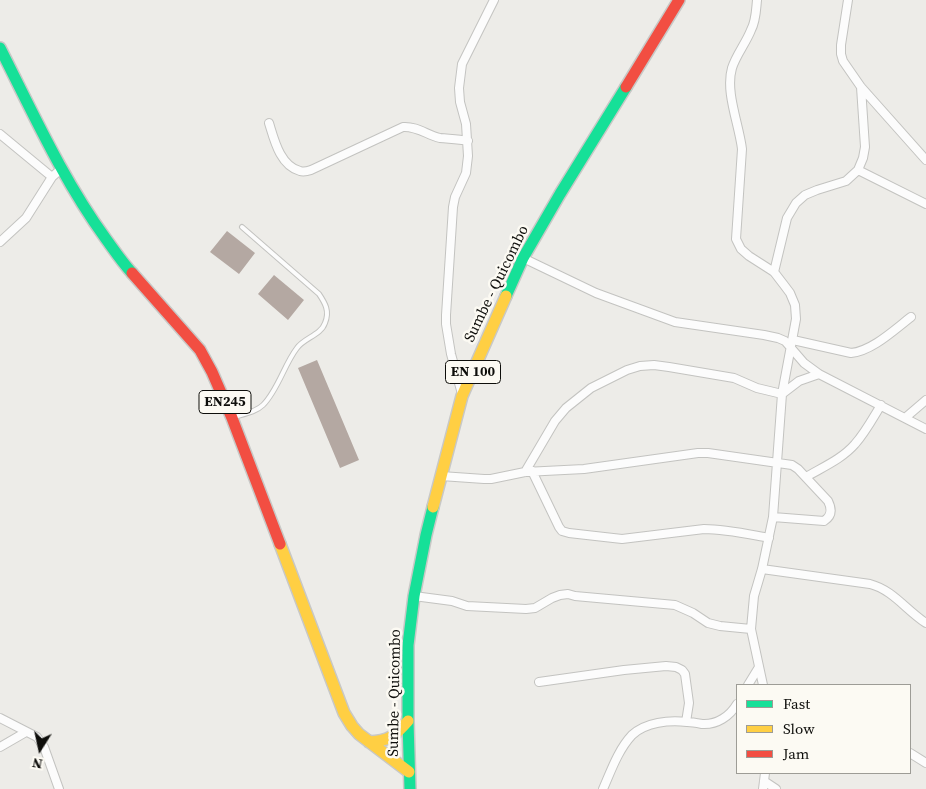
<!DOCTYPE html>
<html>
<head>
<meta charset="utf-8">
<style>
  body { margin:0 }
  #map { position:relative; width:926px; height:789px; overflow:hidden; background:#edece8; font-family:"Source Serif 4",serif }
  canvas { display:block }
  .legend { position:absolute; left:736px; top:684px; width:175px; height:90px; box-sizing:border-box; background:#fcfaf3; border:1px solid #9d9c96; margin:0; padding:6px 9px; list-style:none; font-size:15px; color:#0e0e0b }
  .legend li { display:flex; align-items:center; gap:10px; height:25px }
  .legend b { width:25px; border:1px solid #9d9c96 }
  .north { position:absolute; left:15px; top:724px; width:50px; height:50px; -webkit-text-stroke:4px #fcfaf3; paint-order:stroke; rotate:190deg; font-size:14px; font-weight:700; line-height:20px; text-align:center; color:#0e0e0b }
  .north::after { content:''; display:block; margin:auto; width:18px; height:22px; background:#0e0e0b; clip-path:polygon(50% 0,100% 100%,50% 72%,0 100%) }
</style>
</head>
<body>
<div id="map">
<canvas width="926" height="789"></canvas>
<ul class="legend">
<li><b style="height:6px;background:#16e098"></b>Fast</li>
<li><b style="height:6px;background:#ffcf43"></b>Slow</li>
<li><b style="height:6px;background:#f24e42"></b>Jam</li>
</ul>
<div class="north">N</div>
</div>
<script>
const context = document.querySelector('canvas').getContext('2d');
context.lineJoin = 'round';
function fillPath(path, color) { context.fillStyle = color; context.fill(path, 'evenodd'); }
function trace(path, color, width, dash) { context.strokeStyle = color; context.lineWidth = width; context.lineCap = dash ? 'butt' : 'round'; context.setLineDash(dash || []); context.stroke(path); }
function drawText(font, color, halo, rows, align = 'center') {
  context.font = font + ' "Source Serif 4",serif'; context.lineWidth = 5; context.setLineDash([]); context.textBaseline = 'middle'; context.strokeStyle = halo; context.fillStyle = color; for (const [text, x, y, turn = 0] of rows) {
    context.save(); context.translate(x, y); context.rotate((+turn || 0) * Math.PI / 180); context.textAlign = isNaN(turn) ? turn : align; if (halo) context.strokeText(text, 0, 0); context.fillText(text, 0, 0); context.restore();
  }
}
fillPath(new Path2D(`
  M227,231l28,22 -16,21 -29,-22z
  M274,275l30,25 -16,20 -30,-26z
  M317,360l42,100 -19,8 -42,-100z`), '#b4a8a2');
const lane = new Path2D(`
  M234,417c10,-3 22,-5 29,-12 15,-15 21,-40 34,-57 7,-10 24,-13 28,-25 5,-12 0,-20 -6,-29l-77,-67`);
const street = new Path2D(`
  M757,0c-1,10 -1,21 -6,30 -5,13 -15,25 -19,38 -7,24 7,56 10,81l-6,90 5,10 8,7 25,16 10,13 6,8 5,12 1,14 -14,75 -9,123 -11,52 -8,27 -3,33 12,56
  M848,0l-7,45v9l2,7 18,26 65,73
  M269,123c5,16 11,43 31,48 3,1 8,0 11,-1l92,-43c14,-1 24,8 37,11 10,1 18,1 28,3
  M0,134l52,43
  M858,170l68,34
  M0,242l26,-24 26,-41 9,-8
  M523,258l73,35 79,29 89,13 14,3 7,3 19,22 15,11 107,55
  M774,272l13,-54 9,-15 9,-8 12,-5 29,-9 12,-11 5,-12 2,-11 -4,-60
  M793,340l58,13c21,-2 43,-23 60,-36
  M462,394l-11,-40 -5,-30v-9l7,-108 2,-10 11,-24 2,-17 -2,-32 -6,-22 -1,-14 3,-24 32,-64
  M905,418l21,-18
  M532,471l27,56 3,4 7,2 53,6 82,-10c22,0 43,5 65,9
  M525,472l30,-51 11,-13 25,-20 36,-18 13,-4 14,-1 15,2 65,11 23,10 25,6 17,-13 20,-7
  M441,476l43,3h7l34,-7 59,-3 114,-16h10l84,12 6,4 30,32c4,8 4,15 -4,20l-51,-4
  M806,477c17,-10 36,-18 49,-33 10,-11 18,-26 26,-39
  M762,569l108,15c23,6 36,26 56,39
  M414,596l38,5 15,5 59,3 9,-1 17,-10 8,-3 8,-1 7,2 100,9 18,8 15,10 12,3 31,3
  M539,682l85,-12 42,-4 10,1 6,3 3,4 4,29 -3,19
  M748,685l11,-18
  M0,718l37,19 7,10 15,42
  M0,747l26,-15
  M910,753l16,10
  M764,781l12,8
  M603,789c8,-18 15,-39 29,-54 14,-13 37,-15 55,-13 5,0 10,1 15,2 15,1 28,-8 35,-20
  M763,789l2,-16`);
const fast = new Path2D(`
  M0,48c33,65 63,132 106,191 8,11 16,23 26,34
  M506,296l17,-38 37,-64 66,-107
  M410,789l-2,-68v-76l6,-49 12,-61 7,-28`);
const slow = new Path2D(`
  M433,507l29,-111 44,-100
  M280,544l64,169 8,13 7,8 50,38
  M369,742c20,-1 26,-6 39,-21`);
const jam = new Path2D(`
  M626,87l53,-87
  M132,273l68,77 12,22 20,46 48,126`);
trace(lane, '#c3c3c0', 6);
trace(street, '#c3c3c0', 10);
trace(fast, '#c8c8c6', 14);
trace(slow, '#c8c8c6', 14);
trace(jam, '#c8c8c6', 14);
trace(lane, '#fcfcfc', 4);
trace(street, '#fcfcfc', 8);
trace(fast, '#16e098', 11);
trace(slow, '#ffcf43', 11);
trace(jam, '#f24e42', 11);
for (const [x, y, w] of [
  [473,372,55],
  [225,402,52]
]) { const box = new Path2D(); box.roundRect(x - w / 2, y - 11.5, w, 23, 4); context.fillStyle = '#fcfaf3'; context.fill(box); trace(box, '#0e0e0b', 1); }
drawText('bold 14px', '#0e0e0b', null, [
  ["EN 100",473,372],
  ["EN245",225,402]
]);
drawText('15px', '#0e0e0b', '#fcfaf3', [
  ["Sumbe - Quicombo",497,284,-64],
  ["Sumbe - Quicombo",395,693,-89]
]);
</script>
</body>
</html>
